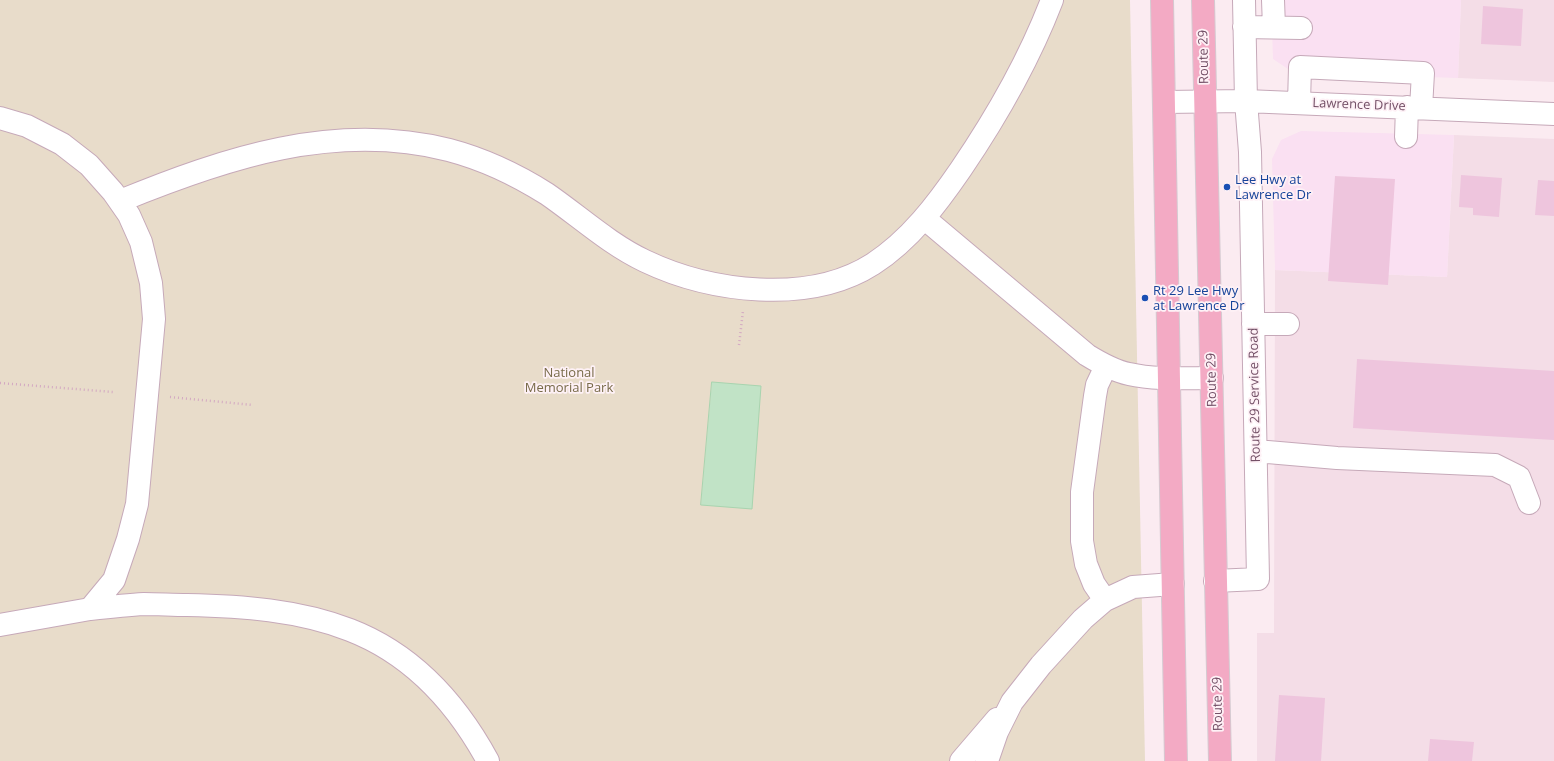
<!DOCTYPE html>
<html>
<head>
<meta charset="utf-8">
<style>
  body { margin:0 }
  canvas { display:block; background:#fbebf1 }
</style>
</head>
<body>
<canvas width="1554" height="761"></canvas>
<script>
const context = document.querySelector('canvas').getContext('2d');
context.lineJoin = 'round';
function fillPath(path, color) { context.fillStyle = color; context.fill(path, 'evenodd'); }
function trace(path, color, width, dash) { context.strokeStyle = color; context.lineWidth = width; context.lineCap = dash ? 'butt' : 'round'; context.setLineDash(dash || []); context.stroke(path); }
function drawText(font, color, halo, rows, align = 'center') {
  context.font = font + ' "Open Sans",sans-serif'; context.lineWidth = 3.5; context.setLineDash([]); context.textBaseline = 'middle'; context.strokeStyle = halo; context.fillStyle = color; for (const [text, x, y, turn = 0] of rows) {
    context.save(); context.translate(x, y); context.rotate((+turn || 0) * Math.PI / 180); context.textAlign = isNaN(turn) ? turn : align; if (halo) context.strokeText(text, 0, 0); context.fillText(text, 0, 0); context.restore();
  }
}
fillPath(new Path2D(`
  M1461,0h93v82l-96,-4z
  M1454,135l100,4v622h-297v-128h17l1,-363 172,7z`), '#f4dde7');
fillPath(new Path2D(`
  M1271,0h190l-3,78 -164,-5 -21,-14z
  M1301,131l153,4 -7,142 -172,-7 -3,-111 9,-19z`), '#fae0f2');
fillPath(new Path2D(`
  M0,0h1130l15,761h-1145z`), '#e8dcca');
const water = new Path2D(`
  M712,382l49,4 -9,123 -51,-4z`);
fillPath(water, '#c1e3c6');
trace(water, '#a8d4af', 1);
fillPath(new Path2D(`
  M1483,6l40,3 -2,37 -40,-2z
  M1461,175l41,3 -3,39 -26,-2v-7l-14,-1z
  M1335,176l60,3 -7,106 -60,-4z
  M1538,180l16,1v35l-19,-1z
  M1357,359l197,12v69l-201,-12z
  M1279,695l46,3 -4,63h-46z
  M1430,739l44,3 -2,19h-44z`), '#eec5dd');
const minor = new Path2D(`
  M1273,0l1,27
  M1244,27l57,1
  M1164,102l82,-1 308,13
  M1299,103l1,-36 123,6 -2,35
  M0,118l27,8 35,18 27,21 24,27 16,23 12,27 10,41 3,36 -17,185 -9,35 -14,41 -24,29 -90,16
  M1406,137l1,-30
  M120,201c105,-43 215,-80 329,-51 34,9 68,25 98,44 32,22 62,50 98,67 65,31 164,44 228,3 37,-24 64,-60 88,-95 36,-53 68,-109 91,-169
  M924,218l163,137c13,8 27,16 42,19 26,6 56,4 83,4
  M1253,324h35
  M1256,451l81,7 158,7 24,12 10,26
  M1215,581l43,-2 -8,-427 -4,-51 -2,-101
  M1105,600l-11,-16 -8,-20 -4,-23v-49l13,-96 2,-11 9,-19
  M90,609c18,-2 36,-4 54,-5 14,0 29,1 43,1 54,1 112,5 163,25 62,24 107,74 138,131
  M961,761l36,-42
  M987,761l10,-29 15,-30 29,-37 42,-46 22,-19 28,-13 40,-3`);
const major = new Path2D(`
  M1162,0l14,761
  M1203,0l17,761`);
trace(minor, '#c6a9b9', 24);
trace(major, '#d5cad1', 24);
trace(new Path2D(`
  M739,345l4,-34
  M0,383l113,9
  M170,397l83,8`), '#d3a8c2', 2.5, [1, 3]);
trace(minor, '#fff', 22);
trace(major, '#f3aac4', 22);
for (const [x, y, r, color] of [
  [1227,187,4,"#1a4fb4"],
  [1145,298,4,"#1a4fb4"]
]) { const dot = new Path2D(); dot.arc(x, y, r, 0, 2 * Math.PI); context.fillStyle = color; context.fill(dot); trace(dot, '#fef1f6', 1.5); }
drawText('13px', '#745067', '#fef1f6', [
  ["Route 29",1204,57,-91],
  ["Lawrence Drive",1359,105,2],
  ["Route 29",1212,380,-91],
  ["Route 29 Service Road",1255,395,-91],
  ["Route 29",1218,704,-91]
]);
drawText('13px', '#164399', '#fef1f6', [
  ["Lee Hwy at",1235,180],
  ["Lawrence Dr",1235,195],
  ["Rt 29 Lee Hwy",1153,291],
  ["at Lawrence Dr",1153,306]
], 'left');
drawText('13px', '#786b49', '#fef1f6', [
  ["National",569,373],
  ["Memorial Park",569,388]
]);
</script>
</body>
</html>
